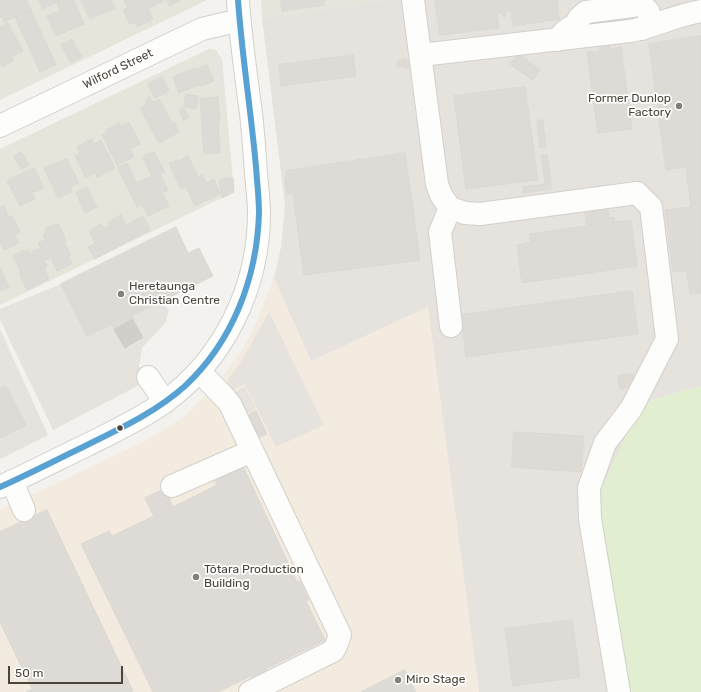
<!DOCTYPE html>
<html>
<head>
<meta charset="utf-8">
<style>
  body { margin:0 }
  #map { position:relative; width:701px; height:692px; overflow:hidden; background:#f4f2ee; font-family:Rubik,sans-serif }
  canvas { display:block }
  .scale { position:absolute; left:8px; top:666px; width:115px; height:18px; box-sizing:border-box; border:2px solid #4b4439; border-top:0; padding-left:5px; font-size:12px; line-height:14px; white-space:nowrap; color:#4b4439; -webkit-text-stroke:3px #fff; paint-order:stroke }
</style>
</head>
<body>
<div id="map">
<canvas width="701" height="692"></canvas>
<div class="scale">50 m</div>
</div>
<script>
const context = document.querySelector('canvas').getContext('2d');
context.lineJoin = 'round';
function fillPath(path, color) { context.fillStyle = color; context.fill(path, 'evenodd'); }
function trace(path, color, width, dash) { context.strokeStyle = color; context.lineWidth = width; context.lineCap = dash ? 'butt' : 'round'; context.setLineDash(dash || []); context.stroke(path); }
function drawText(font, color, halo, rows, align = 'center') {
  context.font = font + ' Rubik,sans-serif'; context.lineWidth = 3.5; context.setLineDash([]); context.textBaseline = 'middle'; context.strokeStyle = halo; context.fillStyle = color; for (const [text, x, y, turn = 0] of rows) {
    context.save(); context.translate(x, y); context.rotate((+turn || 0) * Math.PI / 180); context.textAlign = isNaN(turn) ? turn : align; if (halo) context.strokeText(text, 0, 0); context.fillText(text, 0, 0); context.restore();
  }
}
fillPath(new Path2D(`
  M0,0h207l-207,100z
  M261,0h124l-123,18z
  M209,49l7,1 6,9 12,133 -234,113v-156z`), '#e7e4dc');
fillPath(new Path2D(`
  M274,278l37,83 117,-54 51,385h-479v-182l147,-70 26,-16 14,-10 33,-34 24,-33 13,-26z`), '#f3ebdf');
fillPath(new Path2D(`
  M385,0h316v386l-56,16 -46,123 31,167h-151l-51,-385 -117,54 -37,-83 7,-31 4,-42 -23,-187z
  M0,329l48,106 -48,24z`), '#e6e2de');
fillPath(new Path2D(`
  M701,386v306h-71l-31,-167 -1,-28 28,-62 19,-33z`), '#e1eecf');
fillPath(new Path2D(`
  M577,51l19,137 -20,3 -1,-6 -18,2 -18,-131z
  M424,80l17,115 -24,3 -15,-115z
  M495,227l4,31 -16,2 8,49 -32,5 -10,-81z
  M61,284l51,40 9,17 19,-9 -8,-16 30,-14 7,8 -3,12 -24,26 -3,18 8,15 -94,49 -53,-110v-11z
  M269,312l55,113 -48,22 -31,-63 -12,6 -6,-9 15,-21z
  M245,387l11,22 -11,5 -11,-21z`), '#e6e3df');
const building = new Path2D(`
  M3,0h23l5,10 -27,12 -2,-6 -2,1v-16z
  M39,0h23l-19,9z
  M64,0h10l10,24 -28,12 -9,-20 13,-5 -3,-8z
  M81,0h30l4,8 -25,11z
  M128,0h37l-17,9 5,10 -16,8 -2,-5 -5,2 -7,-14 5,-2 -4,-6z
  M167,0h14l-11,6z
  M281,0h46h-3v5l-42,6z
  M435,0h122l2,19 -46,7 -2,-15h-6l1,5h-4v-4l-5,1 2,15 -59,7z
  M31,10l25,55 -16,7 -25,-55z
  M8,23l15,28 -12,6 2,4 -11,6 -2,-4v-36z
  M701,36v257l-11,1 -3,-23 -14,1 -8,-62 26,-3 -5,-40 -20,3 -17,-126z
  M72,39l10,18 -11,6 -10,-18z
  M609,42l1,7 11,-2 11,82 -34,4 -11,-81 13,-1 -1,-7z
  M519,54l21,16 -7,10 -23,-16z
  M353,55l3,21 -75,10 -2,-21z
  M406,58l4,4 -2,6h-3l-3,-2 -5,1v-5z
  M207,65l7,16 -13,5 -1,-2 -21,9 -6,-16 22,-9 1,2z
  M162,77l7,14 -14,7 -7,-14z
  M525,87l13,93 -72,9 -12,-93z
  M186,94l12,2 -2,13 -12,-2z
  M150,97l3,5 6,-3 13,24 2,-1 5,10 -20,11 -19,-35 7,-3 -2,-5z
  M218,97l2,24h-2l2,31 -16,2 -4,-55z
  M184,107l5,10 -6,3 -4,-10z
  M543,120l1,13 -6,1 -1,-13z
  M129,122l11,22 -10,5 4,8 -17,8 -15,-30 5,-2 -2,-2 14,-8 2,3z
  M539,134h6l1,13 -6,1z
  M92,139l2,5 7,-4 14,28 -18,9 -2,-4 -9,5 -11,-22 5,-3 -3,-6z
  M22,152l7,13 -8,4 -7,-13z
  M154,152l11,20 -5,2 8,16 -6,3 7,13 -21,10 -6,-11 -5,2 -20,-40 10,-4 10,20 15,-7 -9,-19z
  M405,153l15,107 -116,15 -11,-82 -6,1 -2,-13 2,-10z
  M547,155l4,28 -6,1 -4,-28z
  M188,156l10,21 4,-2 4,8 8,-4 6,15 -25,12 -9,-19 -5,2 -12,-26 8,-3v2z
  M67,159l12,24 -9,4 2,5 -14,6 -14,-30z
  M34,168l10,20 -12,5 3,6 -15,7 -13,-25z
  M233,178l1,14 -12,6 -3,-18z
  M551,184v5l-28,4v-6z
  M87,187l10,20 -12,6 -9,-20z
  M4,206l5,11 3,-1 8,16 -5,3 4,8 -15,7 -4,-8v-35z
  M608,210l1,8 5,-1 1,5 16,-2 6,46 -115,17 -5,-38 14,-3 -2,-8 58,-8 -2,-13z
  M121,215l5,10 17,-9 7,14 -55,29 -7,-12 7,-4 -6,-12 12,-7 3,5 6,-3 -2,-3z
  M56,224l3,1 7,16 -2,1 7,13 -3,1 4,8 -15,7 -6,-13 -5,2 -8,-17 7,-3 -2,-5 2,-1 1,-6z
  M176,227l12,26 11,-5 14,28 -81,40 8,16 -19,10 -9,-18 -25,12 -26,-52z
  M39,249l8,17 -3,2 5,11 -22,11 -8,-17 2,-1 -8,-16 11,-6 1,2 4,-2 1,3z
  M0,268l9,19 -9,4z
  M632,291l6,43 -172,23 -5,-42z
  M634,374l2,12 -16,3 -2,-13z
  M6,386l20,39 -26,13v-49z
  M256,411l11,23 -12,6 -9,-18 4,-1 -2,-6z
  M514,432l70,4 -3,36 -69,-5z
  M243,466l54,116 3,-1 9,19 -3,1 19,39 -59,29 3,6 -15,7 -3,-6 -33,16h-65l-72,-148 28,-13 3,5 42,-20 -3,-5 10,-5 10,-4 2,5 44,-22 -3,-6z
  M165,489l6,13 -20,9 -6,-13z
  M47,510l86,181 -1,1h-106l6,-3 -32,-67v-90z
  M572,620l8,57 -67,9 -8,-57z
  M405,670l11,22h-55z`);
fillPath(building, '#dedbd6');
trace(building, '#dcd9d4', 1);
trace(new Path2D(`
  M119,339l19,-11`), '#d2cfca', 22, [22, 11]);
const minor = new Path2D(`
  M413,0l24,184 4,11 9,13 -10,24 11,94
  M557,40l8,-9 11,-7 3,-6 7,-6 54,-7c8,4 10,7 10,16l-8,8
  M421,55l209,-24c24,-4 46,-16 71,-20
  M0,126l202,-97 25,-6h12
  M450,208l15,5 15,1 157,-21 14,14 16,132 -36,70 -26,34 -16,45 1,31 29,173
  M199,371l27,28 4,5 110,231 -4,11 -3,5 -83,41
  M148,377l17,25
  M12,481l12,29
  M172,486l80,-35
  M0,487c29,-13 58,-28 87,-42 26,-13 52,-25 76,-42 61,-43 96,-116 96,-190 0,-13 -2,-27 -3,-40 -2,-25 -3,-50 -7,-74 -4,-33 -9,-66 -11,-99`);
trace(minor, '#d2d0cb', 24);
trace(minor, '#fdfdfc', 22);
trace(new Path2D(`
  M0,487c27,-12 54,-26 81,-39 36,-18 74,-35 104,-62 48,-45 72,-108 74,-173 0,-15 -2,-31 -3,-46 -5,-56 -14,-111 -18,-167`), '#58a2d3', 6);
for (const [x, y, r, color] of [
  [679,106,4,"#868178"],
  [121,294,4,"#868178"],
  [120,428,3.5,"#4b4439"],
  [196,577,4,"#868178"],
  [398,680,4,"#868178"]
]) { const dot = new Path2D(); dot.arc(x, y, r, 0, 2 * Math.PI); context.fillStyle = color; context.fill(dot); trace(dot, '#fff', 1.5); }
drawText('12px', '#4b4439', '#fff', [
  ["Wilford Street",118,69,-26]
]);
drawText('12px', '#4b4439', '#fff', [
  ["Former Dunlop",671,99,"right"],
  ["Factory",671,113,"right"],
  ["Heretaunga",129,287],
  ["Christian Centre",129,301],
  ["Tōtara Production",204,570],
  ["Building",204,584],
  ["Miro Stage",406,680]
], 'left');
</script>
</body>
</html>
